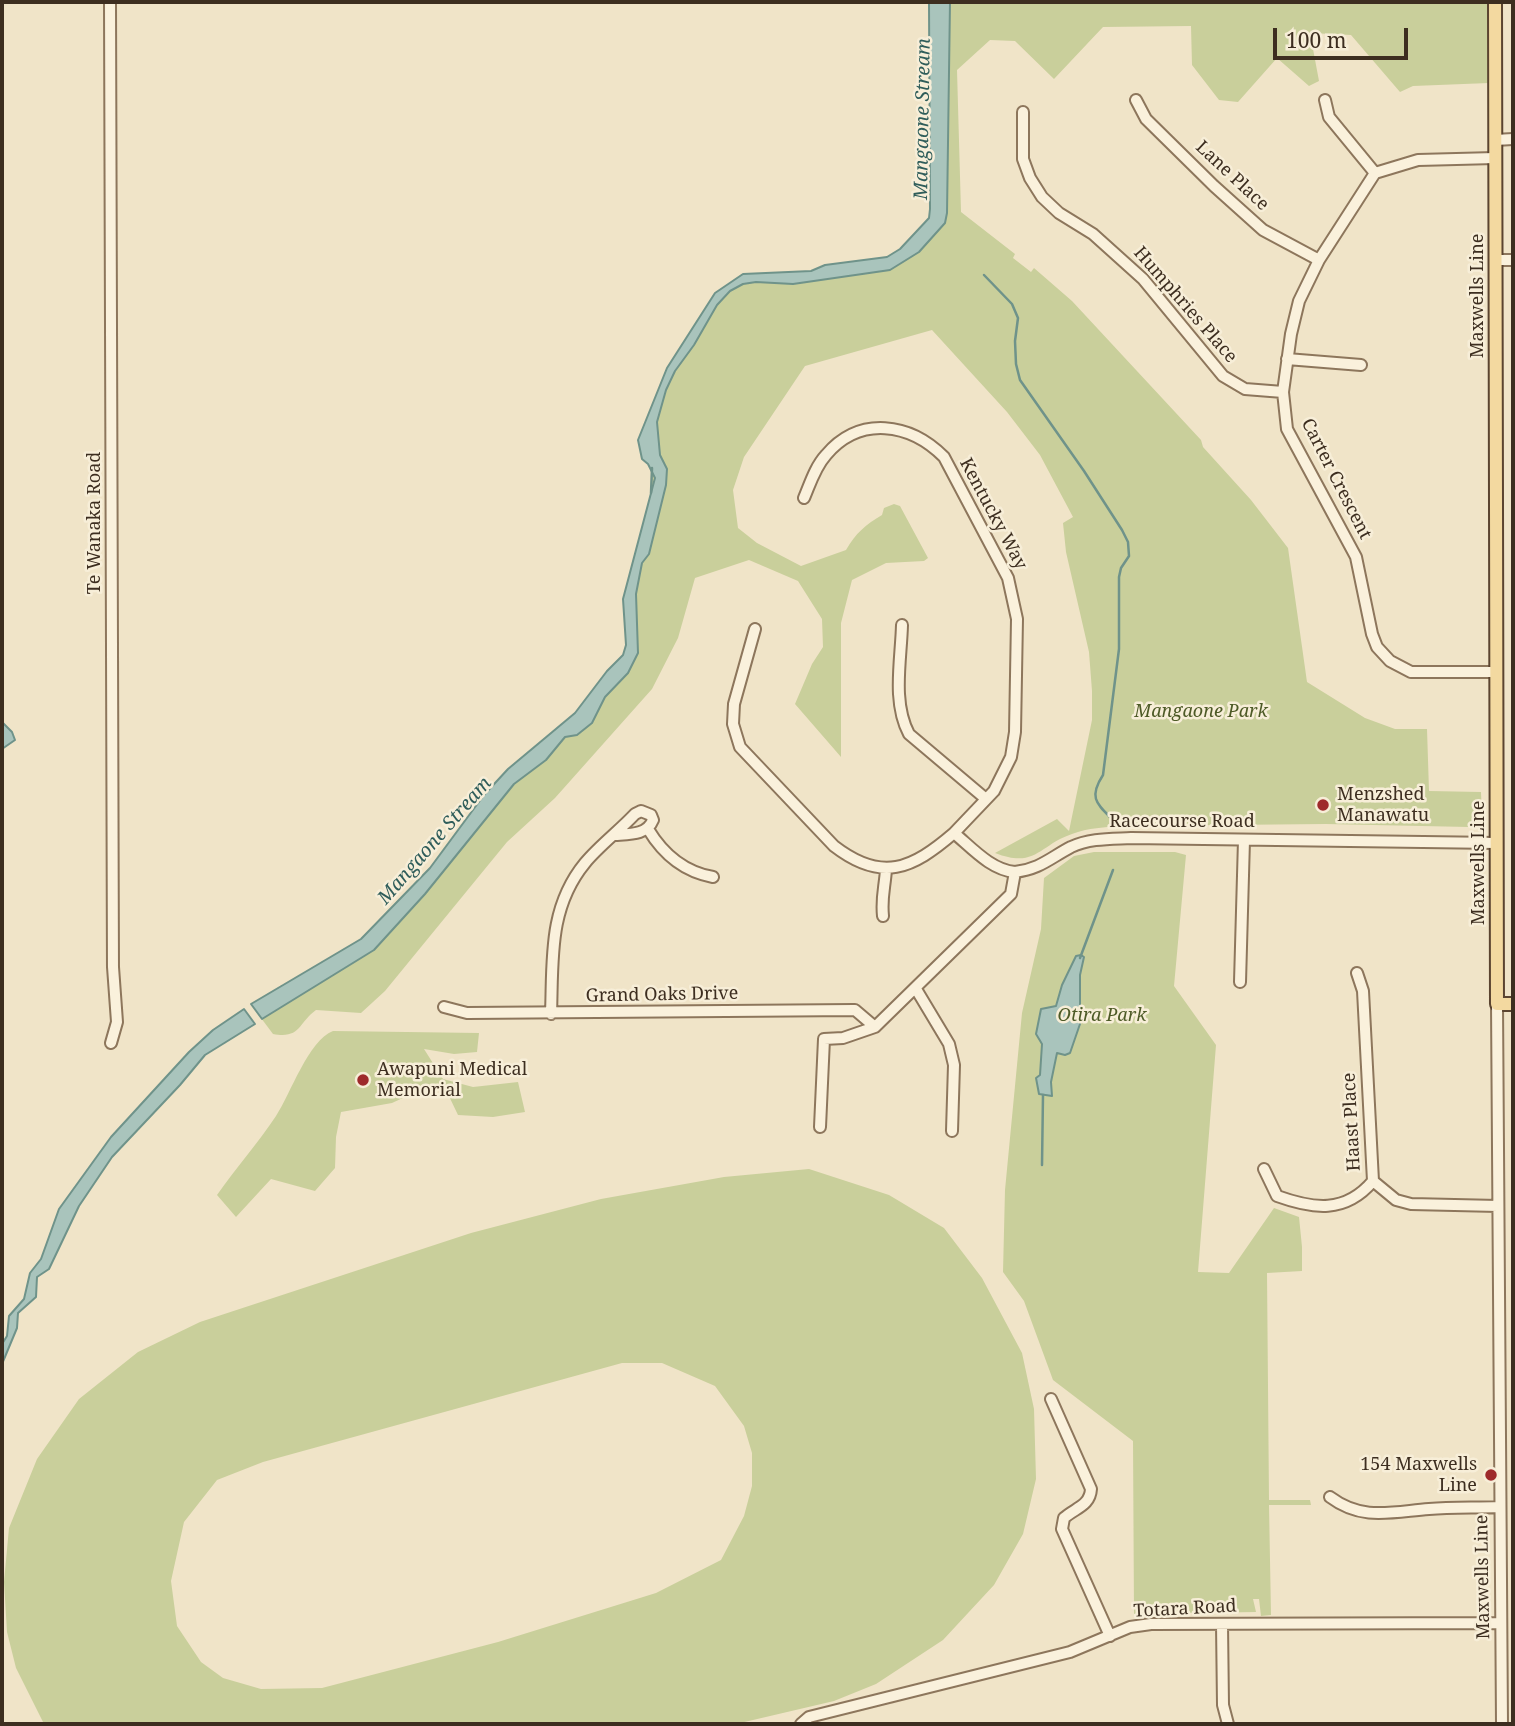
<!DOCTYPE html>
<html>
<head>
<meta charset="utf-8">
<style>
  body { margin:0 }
  #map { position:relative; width:1515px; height:1726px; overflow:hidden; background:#f0e4c8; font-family:"Noto Serif",serif }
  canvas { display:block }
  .frame { position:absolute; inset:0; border:4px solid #3d2e20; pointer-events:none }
  .scale { position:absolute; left:1273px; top:28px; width:135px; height:32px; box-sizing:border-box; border:4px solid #3d2e20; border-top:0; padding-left:9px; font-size:21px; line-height:24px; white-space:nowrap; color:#3d2e20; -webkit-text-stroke:5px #f7eed8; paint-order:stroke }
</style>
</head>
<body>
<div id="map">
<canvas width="1515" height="1726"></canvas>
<div class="frame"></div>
<div class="scale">100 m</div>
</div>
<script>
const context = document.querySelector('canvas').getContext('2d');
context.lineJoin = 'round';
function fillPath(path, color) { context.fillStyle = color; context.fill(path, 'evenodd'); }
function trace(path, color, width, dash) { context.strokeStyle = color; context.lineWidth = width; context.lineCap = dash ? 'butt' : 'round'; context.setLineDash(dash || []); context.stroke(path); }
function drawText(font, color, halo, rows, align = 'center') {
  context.font = font + ' "Noto Serif",serif'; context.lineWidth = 5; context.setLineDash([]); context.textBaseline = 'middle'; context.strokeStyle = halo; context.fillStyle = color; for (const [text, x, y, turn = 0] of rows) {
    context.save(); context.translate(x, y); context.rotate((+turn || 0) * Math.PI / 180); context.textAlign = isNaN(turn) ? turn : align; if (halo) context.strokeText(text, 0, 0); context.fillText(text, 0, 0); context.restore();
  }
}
fillPath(new Path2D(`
  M939,2h550v81l-76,3 -13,6 -49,-57 -41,-2 9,48 -10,5 -32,-28 -39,44 -19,-2 -27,-35 -1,-39 -88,1 -49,52 -39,-38 -25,-1 -33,30 4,142 54,42 -2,4 18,14 3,-4 38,33 129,139 2,7 48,53 37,48 19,134 58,36 30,11h32l2,62 52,1 1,26 -2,4 -11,5 -143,-3 -204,2c-17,1 -34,2 -50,8 -33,11 -36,35 -77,19l62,-34 12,12 23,-111v-29l-3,-39 -23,-100 -3,-29 10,-6 -33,-62 -33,-43 -75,-82 -127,36 -61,91 -11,33 5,38 19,15 44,23 45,-16c10,-17 19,-25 36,-35l2,-7 10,-4 6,2 28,52 -4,3 -38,2 -34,17 -11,43v134l-46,-53 17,-40 11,-17 -1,-28 -24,-38 -49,-21 -54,18 -17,60 -26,51 -97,109 -48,44 -122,149 -24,22 -45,-3c-18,13 -15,29 -43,24l-18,-24 119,-78 199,-210 55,-69v-56l23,-94 1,-62 11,-56 26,-45 50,-62 77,-6 65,-8 23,-14 31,-33z
  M1094,852h81l11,3 -12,131 42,59 -18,227 31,1 45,-65 25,9 3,30v24l-35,2 2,227h41l1,5h-42l2,110 -10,1 -2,-17h-6l3,13 -122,2 -1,-173 -80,-61 -29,-79 -21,-29 2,-82 17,-177 19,-84 3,-51 30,-22z
  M333,1031l146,2 -2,19 -23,2 -30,-5 19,30 30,8 45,-5 7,30 -32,5 -35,-2 -12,-25h-26l-28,13 -51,9 -5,25 -1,31 -20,23 -44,-12 -35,38 -19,-22c19,-27 41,-52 59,-79 15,-23 32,-75 57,-85z
  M809,1169l80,26 55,33 38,50 40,75 12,56 2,70 -13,55 -29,51 -51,55 -67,44 -42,17 -98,23h-692l-28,-56 -9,-36 -3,-50 5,-54 28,-69 42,-60 59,-47 62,-30 271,-89 130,-34 123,-22zM622,1363h40l53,23 29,40 8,27v33l-8,30 -23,44 -65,33 -158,49 -176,46 -61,1 -38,-11 -22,-16 -24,-36 -6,-45 13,-59 33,-42 46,-18z`), '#c9cf9b');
const water = new Path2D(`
  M929,2h21l-3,211 -2,10 -26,29 -29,18 -97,14 -37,-2 -13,2 -13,7 -13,14 -23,40 -19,26 -9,19 -9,32 3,33 7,14 -1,16 -17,69 -7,9 -6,31 2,59 -10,20 -23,24 -13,26 -15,12 -12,2 -19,23 -32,24 -89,110 -51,56 -112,69 -11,-15 110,-65 69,-71 54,-73 24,-26 67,-56 32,-42 16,-16 3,-10 -3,-46 32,-121 -7,-14 -6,-5 -4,-19 29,-72 48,-75 28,-19 68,-3 14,-6 62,-8 13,-8 29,-31 1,-9z
  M2,722l10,10 3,8 -13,9z
  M1081,955l3,2 -4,18v49l-10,29 -5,2 -8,-2 -6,29 1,14 -13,-2 -3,-16 4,-3 2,-31 -6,-10 5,-25 15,-3 6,-21 14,-29z
  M244,1009l11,15 -50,31 -25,30 -68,72 -33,49 -30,63 -12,8 -1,20 -18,16 -1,15 -15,36v-20l5,-8 2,-20 15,-17 6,-26 11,-14 18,-50 52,-72 78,-85 24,-22z`);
fillPath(water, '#a9c4bc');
trace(water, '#6f938a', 2);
trace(new Path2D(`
  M984,275l28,29 6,14 -3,23 1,23 4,16 64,91 38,59 6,12 1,14 -8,12 -2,9v72l-16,126c-15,23 -6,29 10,45
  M651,493l1,-25
  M1080,958l33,-88
  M1042,1165l1,-70`), '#6f938a', 2.5);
const minor = new Path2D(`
  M110,2l3,965 4,55 -6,21
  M1136,100l10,19 68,67 49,44 56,30
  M1325,100l4,17 46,56
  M1023,112v47l7,19 12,19 17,16 34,21 50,45 80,97 22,13 38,3
  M1495,140l18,-1
  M1496,260h17
  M1287,359l74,6
  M804,498c6,-14 11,-31 22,-43 34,-40 84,-32 118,2l64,121 9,41 -2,113 -4,25 -17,34 -40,42
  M902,625c-1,36 -10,77 7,109l77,65
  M755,629l-21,75 -1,20 7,23 94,99c48,37 78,23 120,-13 18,15 37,37 61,39
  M1495,672h-84l-21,-11 -13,-14 -5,-13 -16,-77 -69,-128 -4,-37 8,-58 8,-33 20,-41 56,-87 43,-13 77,-2
  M648,829c15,25 37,43 65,48
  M883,916c-2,-19 2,-29 3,-47
  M1357,973l6,18 10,190 23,19 15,4 87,2
  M1240,982l4,-142
  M916,989l33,55 5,21 -2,66
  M1497,1004l5,720
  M444,1007l23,6 388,-3 20,17
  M551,1014c2,-54 -3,-106 34,-151 14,-17 34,-32 50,-49l6,-3 10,4 2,5c-6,15 -23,14 -38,15
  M820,1127l4,-88 19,-1 32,-11 136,-133 4,-22c25,-3 35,-14 56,-25 19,-9 40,-8 60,-9l365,5
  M1264,1169l13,27c36,13 68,18 96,-15
  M1051,1399l40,90c-1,17 -16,19 -27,29l-2,11 48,107
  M1330,1497c32,24 61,15 99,12 23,-2 47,-1 70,-2
  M1222,1624l1,81 5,19
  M801,1724l8,-7 261,-65 60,-25 21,-3 350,-1`);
const major = new Path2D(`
  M1495,2l2,1002h16`);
trace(minor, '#8d765c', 14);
trace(major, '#5b4430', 16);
trace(minor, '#faf1dc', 10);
trace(major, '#f3d9a0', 12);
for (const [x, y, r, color] of [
  [1323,805,7,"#9e2a2b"],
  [363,1080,7,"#9e2a2b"],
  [1491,1475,7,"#9e2a2b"]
]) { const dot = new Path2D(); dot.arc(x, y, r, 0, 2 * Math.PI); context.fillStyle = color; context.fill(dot); trace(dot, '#f7eed8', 2.5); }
drawText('18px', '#3d2e20', '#f7eed8', [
  ["Lane Place",1232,176,43],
  ["Maxwells Line",1478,296,-90],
  ["Humphries Place",1185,305,49],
  ["Carter Crescent",1336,479,63],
  ["Kentucky Way",993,514,62],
  ["Te Wanaka Road",95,523,-90],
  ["Racecourse Road",1182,822],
  ["Maxwells Line",1479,863,-90],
  ["Grand Oaks Drive",662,995,-1],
  ["Haast Place",1352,1122,-93],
  ["Maxwells Line",1483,1577,-91],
  ["Totara Road",1185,1609,-3]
]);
drawText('italic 18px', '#4d5a26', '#f7eed8', [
  ["Mangaone Park",1201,712],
  ["Otira Park",1102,1016]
]);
drawText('18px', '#3d2e20', '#f7eed8', [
  ["Menzshed",1337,795],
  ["Manawatu",1337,816],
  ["Awapuni Medical",377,1070],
  ["Memorial",377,1091],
  ["154 Maxwells",1477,1465,"right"],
  ["Line",1477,1486,"right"]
], 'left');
drawText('italic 19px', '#2f5d5a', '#f7eed8', [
  ["Mangaone Stream",923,119,-89],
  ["Mangaone Stream",435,841,-49]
]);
</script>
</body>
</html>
